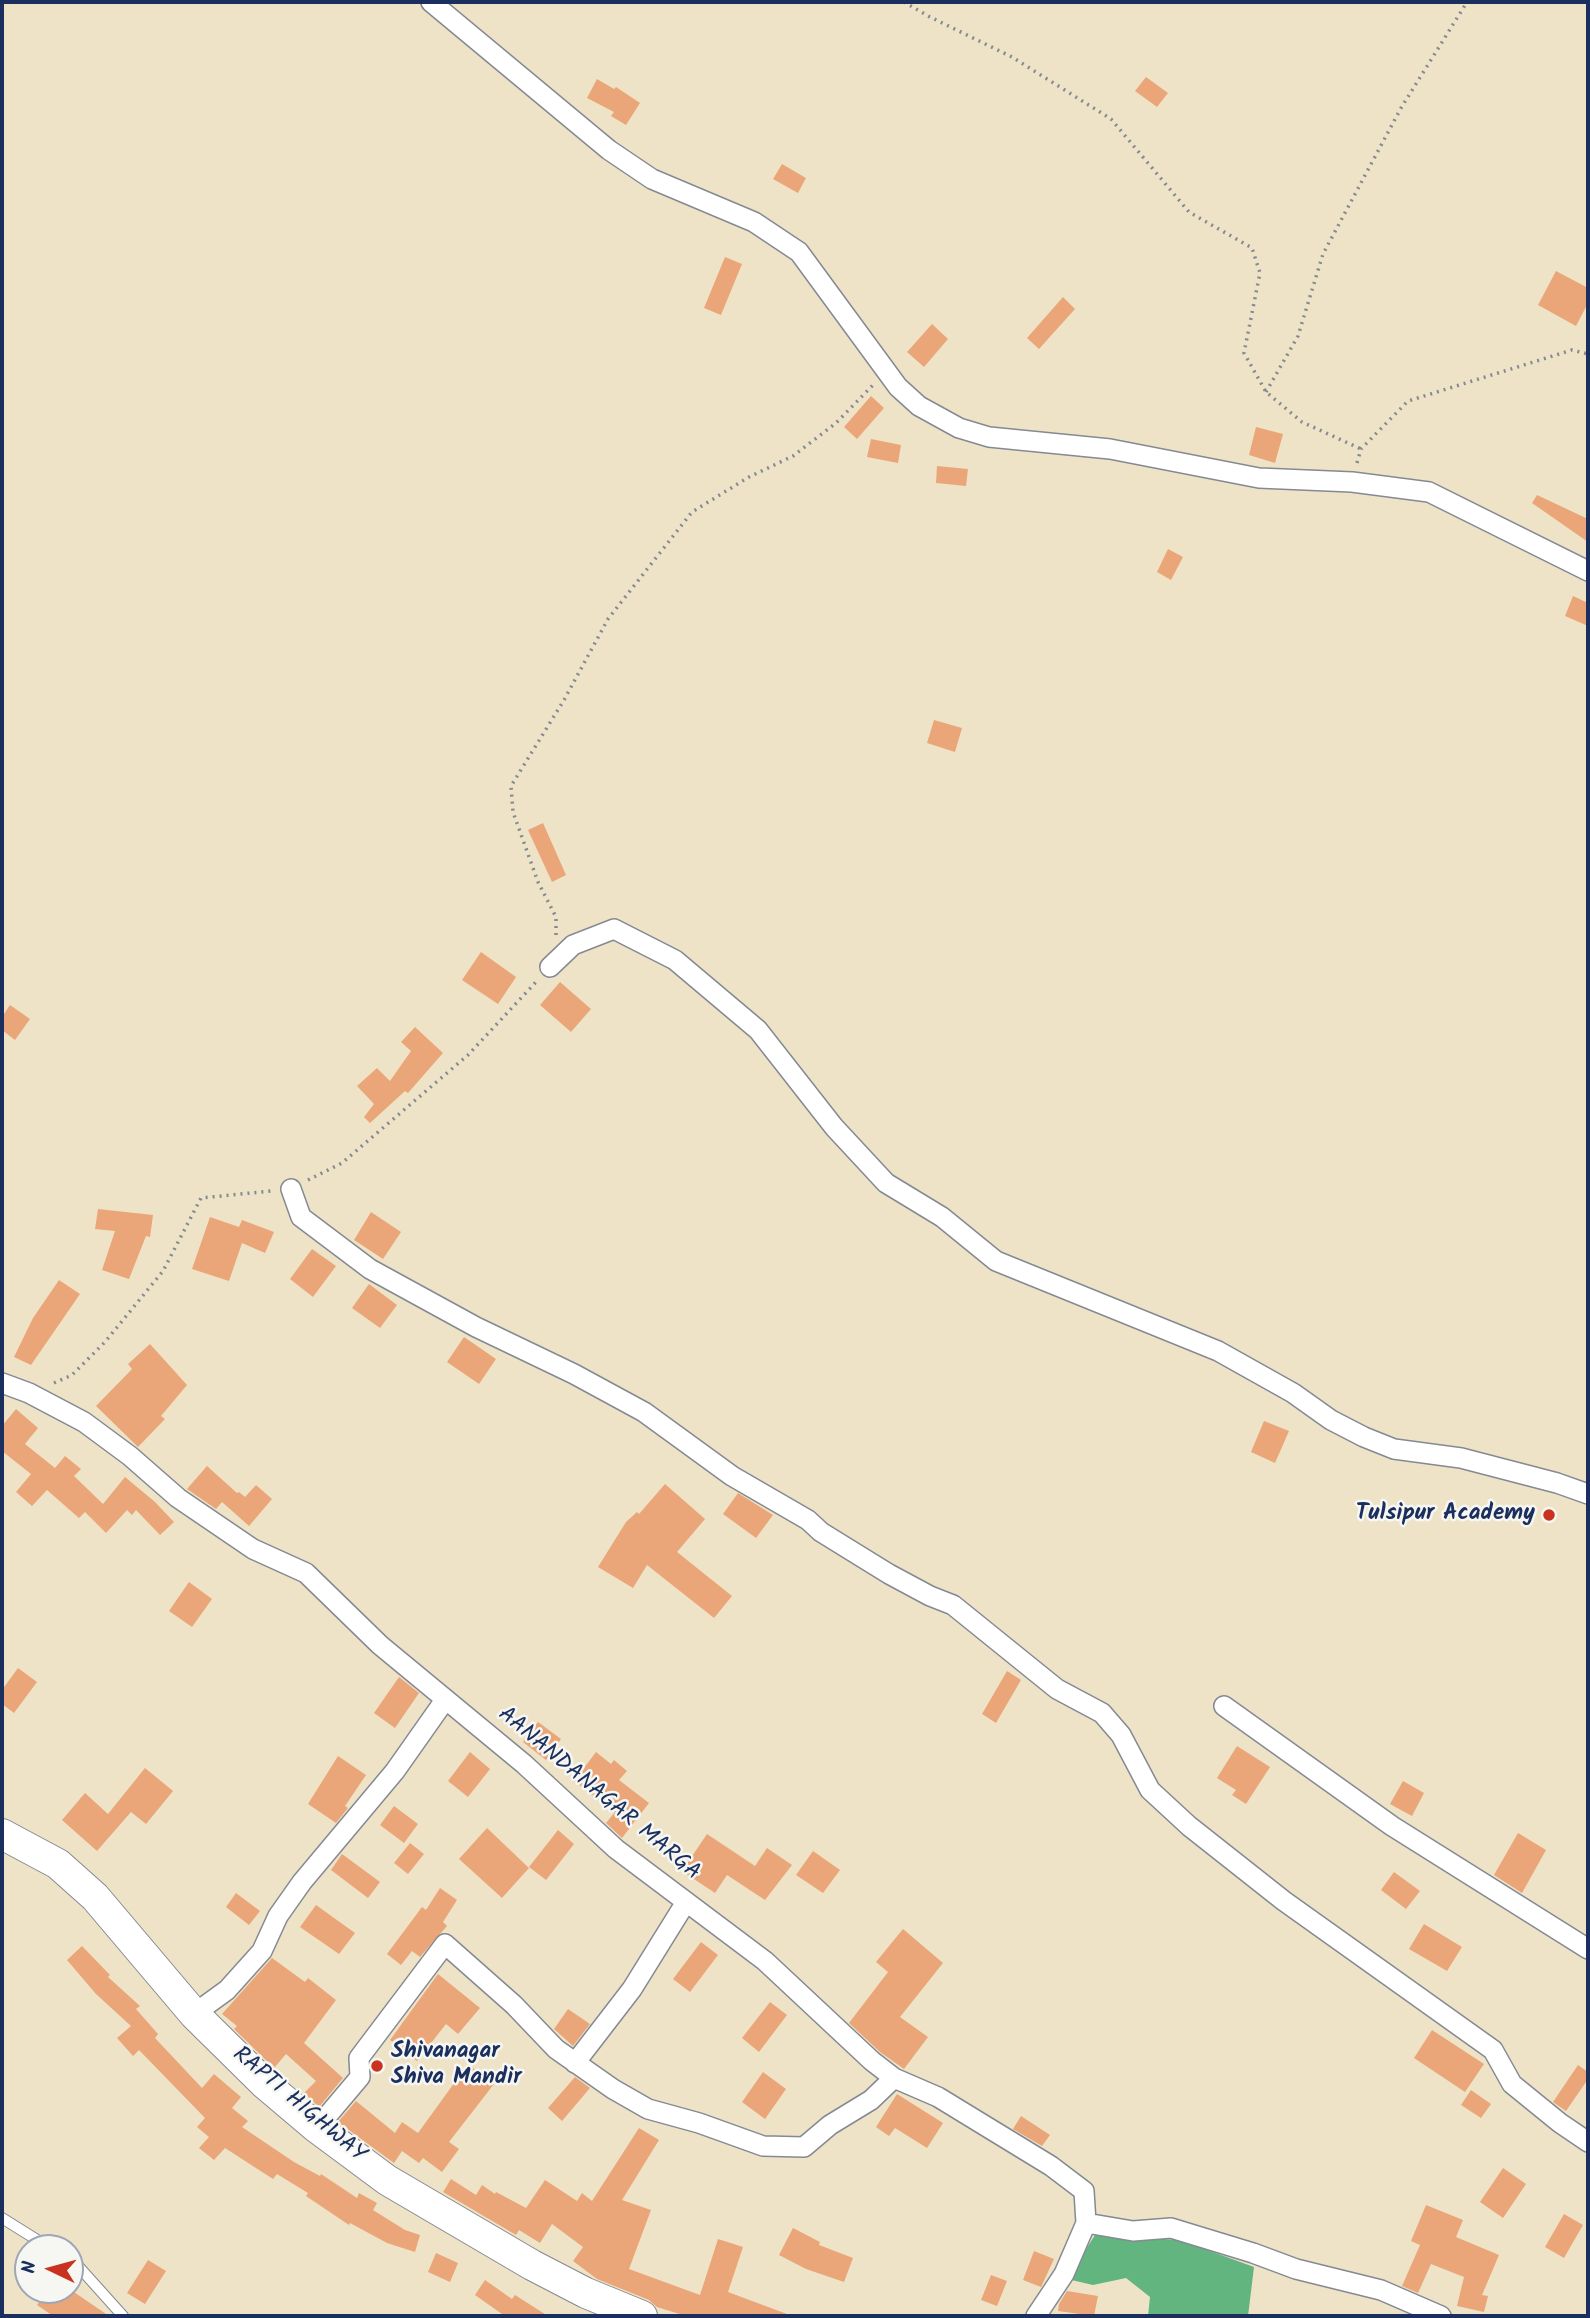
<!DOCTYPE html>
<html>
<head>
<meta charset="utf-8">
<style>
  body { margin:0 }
  #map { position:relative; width:1590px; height:2318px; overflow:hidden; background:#eee3c7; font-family:Kalam,sans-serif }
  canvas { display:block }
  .frame { position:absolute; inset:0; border:4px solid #1b2f5e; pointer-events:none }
  .north { position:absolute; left:14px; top:2234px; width:70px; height:70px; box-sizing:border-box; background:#f6f6f2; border:2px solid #9ea6b7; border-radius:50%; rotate:275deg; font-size:19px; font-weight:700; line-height:28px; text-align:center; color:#1b2f5e }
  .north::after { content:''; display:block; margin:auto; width:24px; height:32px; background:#c8321e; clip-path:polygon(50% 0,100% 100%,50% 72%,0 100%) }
</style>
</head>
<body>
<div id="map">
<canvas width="1590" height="2318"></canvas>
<div class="frame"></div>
<div class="north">N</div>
</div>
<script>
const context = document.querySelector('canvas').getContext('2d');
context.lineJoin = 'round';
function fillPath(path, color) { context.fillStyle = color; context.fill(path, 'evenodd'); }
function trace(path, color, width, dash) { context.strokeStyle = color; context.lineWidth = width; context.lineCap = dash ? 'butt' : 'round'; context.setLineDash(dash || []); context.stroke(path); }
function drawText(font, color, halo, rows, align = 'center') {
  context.font = font + ' Kalam,sans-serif'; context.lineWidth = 5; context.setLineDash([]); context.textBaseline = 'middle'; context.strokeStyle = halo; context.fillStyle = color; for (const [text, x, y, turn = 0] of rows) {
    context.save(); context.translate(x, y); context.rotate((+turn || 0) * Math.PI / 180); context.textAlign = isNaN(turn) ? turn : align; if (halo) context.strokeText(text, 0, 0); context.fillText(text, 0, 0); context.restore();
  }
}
fillPath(new Path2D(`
  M1095,2235l85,5 74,27 -6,49h-100l2,-19 -24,-19 -33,7 -26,-6z`), '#63b580');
fillPath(new Path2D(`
  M1146,77l22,16 -11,14 -22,-16z
  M597,79l17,10 2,-2 24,16 -14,22 -15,-9 3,-4 -27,-14z
  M782,164l24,14 -8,15 -25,-14z
  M725,257l17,7 -21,51 -17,-7z
  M1556,271l32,17v15l-12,23 -38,-21z
  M1063,297l12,12 -36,40 -12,-11z
  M932,324l16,15 -24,28 -17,-15z
  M871,396l13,12 -27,31 -13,-12z
  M1256,427l27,7 -8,29 -26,-8z
  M871,439l30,6 -3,18 -31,-6z
  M937,466l31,3 -2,17 -30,-3z
  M1537,495l51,24v23l-56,-39z
  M1168,549l15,8 -12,23 -14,-8z
  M1573,596l15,7v23l-23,-10z
  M934,720l28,8 -7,24 -28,-9z
  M543,823l23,52 -14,7 -24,-52z
  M481,952l35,25 -18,27 -36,-24z
  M560,982l31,27 -20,23 -31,-27z
  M10,1005l20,14 -15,21 -13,-10v-13z
  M415,1027l28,26 -35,40 -3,-2 -35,32 -6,-6 10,-13 -17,-18 20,-18 13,13 21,-30 -10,-9z
  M98,1209l55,6 -3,22 -4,-1 -17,43 -27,-9 13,-39 -20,-2z
  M371,1212l30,20 -18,27 -29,-19z
  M210,1217l29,10 3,-7 32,12 -9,21 -23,-10 -13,38 -37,-12z
  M312,1249l24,17 -23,31 -23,-18z
  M59,1280l21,14 -49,71 -17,-8 19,-39z
  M369,1284l28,21 -17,23 -28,-20z
  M464,1337l32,22 -17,25 -32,-22z
  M150,1344l37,41 -26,31 4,3 -27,28 -42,-41 36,-37 -4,-5z
  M16,1409l22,19 -13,16 30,24 10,-12 16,13 -7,7 29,28 22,-27 30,25 19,20 -14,13 -24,-25 -4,5 -5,-5 -21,23 -21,-21 -6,6 -32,-28 -15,16 -16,-14 15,-18 -29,-23v-25z
  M1264,1421l25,10 -14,32 -24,-11z
  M207,1466l30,27 2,-1 6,5 11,-12 16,14 -23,27 -27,-24 -6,7 -29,-20z
  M665,1484l40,35 -28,33 55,44 -18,22 -67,-53 -14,23 -35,-21 28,-45 11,-10 2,2z
  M738,1493l35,22 -17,23 -33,-24z
  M189,1582l23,17 -20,28 -23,-16z
  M18,1668l19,14 -23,31 -12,-9v-14z
  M1007,1671l14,9 -25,43 -14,-9z
  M399,1677l20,16 -24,35 -21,-15z
  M538,1722l23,17 -15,21 -23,-18z
  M1237,1746l33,21 -24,37 -14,-9 4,-5 -19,-12z
  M470,1752l20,17 -22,28 -20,-16z
  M596,1752l15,12 3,-4 13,11 -8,9 30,23 -27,35 -16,-15 9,-11 -41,-31z
  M338,1756l28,19 -21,31 3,2 -12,15 -28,-19z
  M145,1768l28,23 -27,33 -15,-12 -34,39 -35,-31 23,-27 23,21z
  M1403,1781l21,12 -12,23 -22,-12z
  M394,1806l24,18 -14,19 -24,-18z
  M487,1828l42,40 -27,30 -43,-39z
  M558,1830l16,14 -28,36 -17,-13z
  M1518,1833l28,17 -24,43 -28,-18z
  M707,1834l48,32 12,-18 25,17 -27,35 -38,-25 -12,18 -33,-22z
  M410,1843l14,11 -16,20 -14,-11z
  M813,1851l27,19 -17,23 -27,-18z
  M342,1854l38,28 -12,16 -37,-28z
  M1394,1872l26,19 -14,18 -25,-19z
  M440,1888l17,12 -14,22 4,4 -27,31 -8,-6 -11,14 -14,-11 35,-47 4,3z
  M236,1893l24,18 -11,14 -23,-18z
  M316,1905l39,28 -16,21 -39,-27z
  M1424,1924l38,23 -15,24 -38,-22z
  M903,1929l40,34 -43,54 28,20 -24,32 -24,-17 -31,-29 39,-51 -12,-10z
  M701,1942l17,13 -28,37 -17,-13z
  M82,1946l28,29 -2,2 32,29 -4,3 22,25 -3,4 47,50 12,-14 27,23 -9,11 16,13 -6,6 52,35 26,14 1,-2 36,24 2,-5 18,10 -4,7 32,20 15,5 -5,17 -28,-9 -37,-20 -1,2 -43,-29 2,-3 -31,-19 -4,5 -48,-31 -11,12 -15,-12 10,-11 -12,-10 8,-9 -66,-68 -6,6 -16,-18 14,-12 -35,-32 -29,-34z
  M272,1958l33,24 3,-4 28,22 -32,43 39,35 -24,29 -15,-14 12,-12 -30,-27 -12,14 -40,-39 3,-3 -15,-12z
  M438,1974l42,34 -22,26 -12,-10 -29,37 -27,-21z
  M770,2002l17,13 -28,37 -17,-14z
  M568,2009l22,15 -17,22 -19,-17z
  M1432,2030l52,34 -19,28 -51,-34z
  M468,2064l26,20 -45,58 10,7 -17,23 -19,-14 -4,5 -17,-12 -8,12 -56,-41 18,-21 39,32 7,-11 16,11z
  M1578,2065l10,7v7l-22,32 -13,-9z
  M763,2072l23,17 -21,30 -23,-17z
  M575,2077l15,11 -28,33 -14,-13z
  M1471,2090l20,14 -10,14 -20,-13z
  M897,2094l46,29 -16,25 -32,-20 -6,8 -13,-9z
  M1021,2116l29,19 -8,11 -29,-17z
  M639,2128l20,12 -37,60 29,10 -22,59 71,26 18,-56 25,8 -15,45 59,22v2h-101l-29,-9 -8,-7 -52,-21 -24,-18 10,-14 -31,-23 -12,19 -21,-13 -3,5 -73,-43 8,-13 25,16 6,-10 13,9 1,-2 30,16 19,-28 32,21 5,-8 10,8z
  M1503,2168l23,16 -23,34 -23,-16z
  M1426,2205l37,15 -7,17 43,18 -17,40 6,1 -4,16 -27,-6 7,-29 -33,-13 -13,29 -16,-7 18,-41 -9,-4z
  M1564,2214l19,11 -19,33 -19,-11z
  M793,2228l27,14 -1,3 34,13 -9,24 -38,-13 -27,-14z
  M1034,2251l20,8 -13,28 -18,-7z
  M436,2253l22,10 -8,19 -22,-10z
  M148,2260l18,11 -21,33 -18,-11z
  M991,2275l16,6 -10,25 -16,-6z
  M485,2280l27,19 3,-4 33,21h-47l1,-2 -27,-19z
  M47,2290h24l38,26h-56l-16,-11z
  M1067,2291l31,5 -4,20 -36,-5 1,-7z`), '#eaa678');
const lane = new Path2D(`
  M2,2218l48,30
  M70,2261l9,6 44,49`);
const street = new Path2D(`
  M431,2l178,148 43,29 102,43 45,30 99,135 21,19 40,22 30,9 121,12 149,29 93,4 77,10 159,79
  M550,967l23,-22 41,-16 61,31 83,70 76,97 52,56 56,34 54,44 222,90 75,42 38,27 33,17 30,12 67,9 96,25 31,11
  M291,1189l10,28 69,52 106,58 98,47 70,38 88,64 76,44 13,12 68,42 41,22 23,9 104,84 45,24 19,22 29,55 39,36 95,75 209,149 19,34 48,39 28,19
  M2,1383l27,10 55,29 46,34 48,42 75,51 53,24 74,72 144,119 92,85 149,112 107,100 22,17 44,19 113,69 33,25 2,32 -22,51 -28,42
  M1224,1706l168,120 196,123
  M194,2014l33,-24 35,-39 16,-35 24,-34 93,-111 50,-71
  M575,2063l57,-74 54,-87
  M317,2128l43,-51 -1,-19 86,-114 69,61 42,44 57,40 35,20 51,14 64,23 41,1 26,-22 41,-25 23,-22
  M1086,2223l47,8 38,-3 82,25 43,16 85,21 60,26`);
const primary = new Path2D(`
  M2,1834l56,30 37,33 99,117 71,70 52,44 70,52 145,85 54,28 56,23`);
trace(lane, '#848992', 12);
trace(street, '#848992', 22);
trace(primary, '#848992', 32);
trace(new Path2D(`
  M904,2l24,14 84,41 99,62 78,93 63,36 8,25 -16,80 22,39 36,30 59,27
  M1266,392l32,-56 25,-82 78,-146 66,-106
  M1357,463l4,-14 47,-48 164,-51 16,4
  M556,935v-18l-18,-35 -25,-70 -2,-26 53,-86 44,-81 84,-107 57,-35 44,-21 43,-33 37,-38
  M308,1180l34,-17 126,-108 68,-73
  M54,1383l18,-8 33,-33 58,-71 38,-73 70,-7`), '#848992', 3.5, [2, 5]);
trace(lane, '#fff', 10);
trace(street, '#fff', 19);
trace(primary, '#fff', 30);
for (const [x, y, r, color] of [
  [1549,1515,7,"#c8321e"],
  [377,2066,7,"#c8321e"]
]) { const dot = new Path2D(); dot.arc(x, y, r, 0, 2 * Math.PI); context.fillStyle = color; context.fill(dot); trace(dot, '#f6f6f2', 2.5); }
drawText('bold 23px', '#1b2f5e', '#f6f6f2', [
  ["Tulsipur Academy",1535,1515],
  ["Shivanagar",391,2053,"left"],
  ["Shiva Mandir",391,2079,"left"]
], 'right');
drawText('23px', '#1b2f5e', '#f6f6f2', [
  ["AANANDANAGAR MARGA",598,1795,40],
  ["RAPTI HIGHWAY",298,2106,40]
]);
</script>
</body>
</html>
